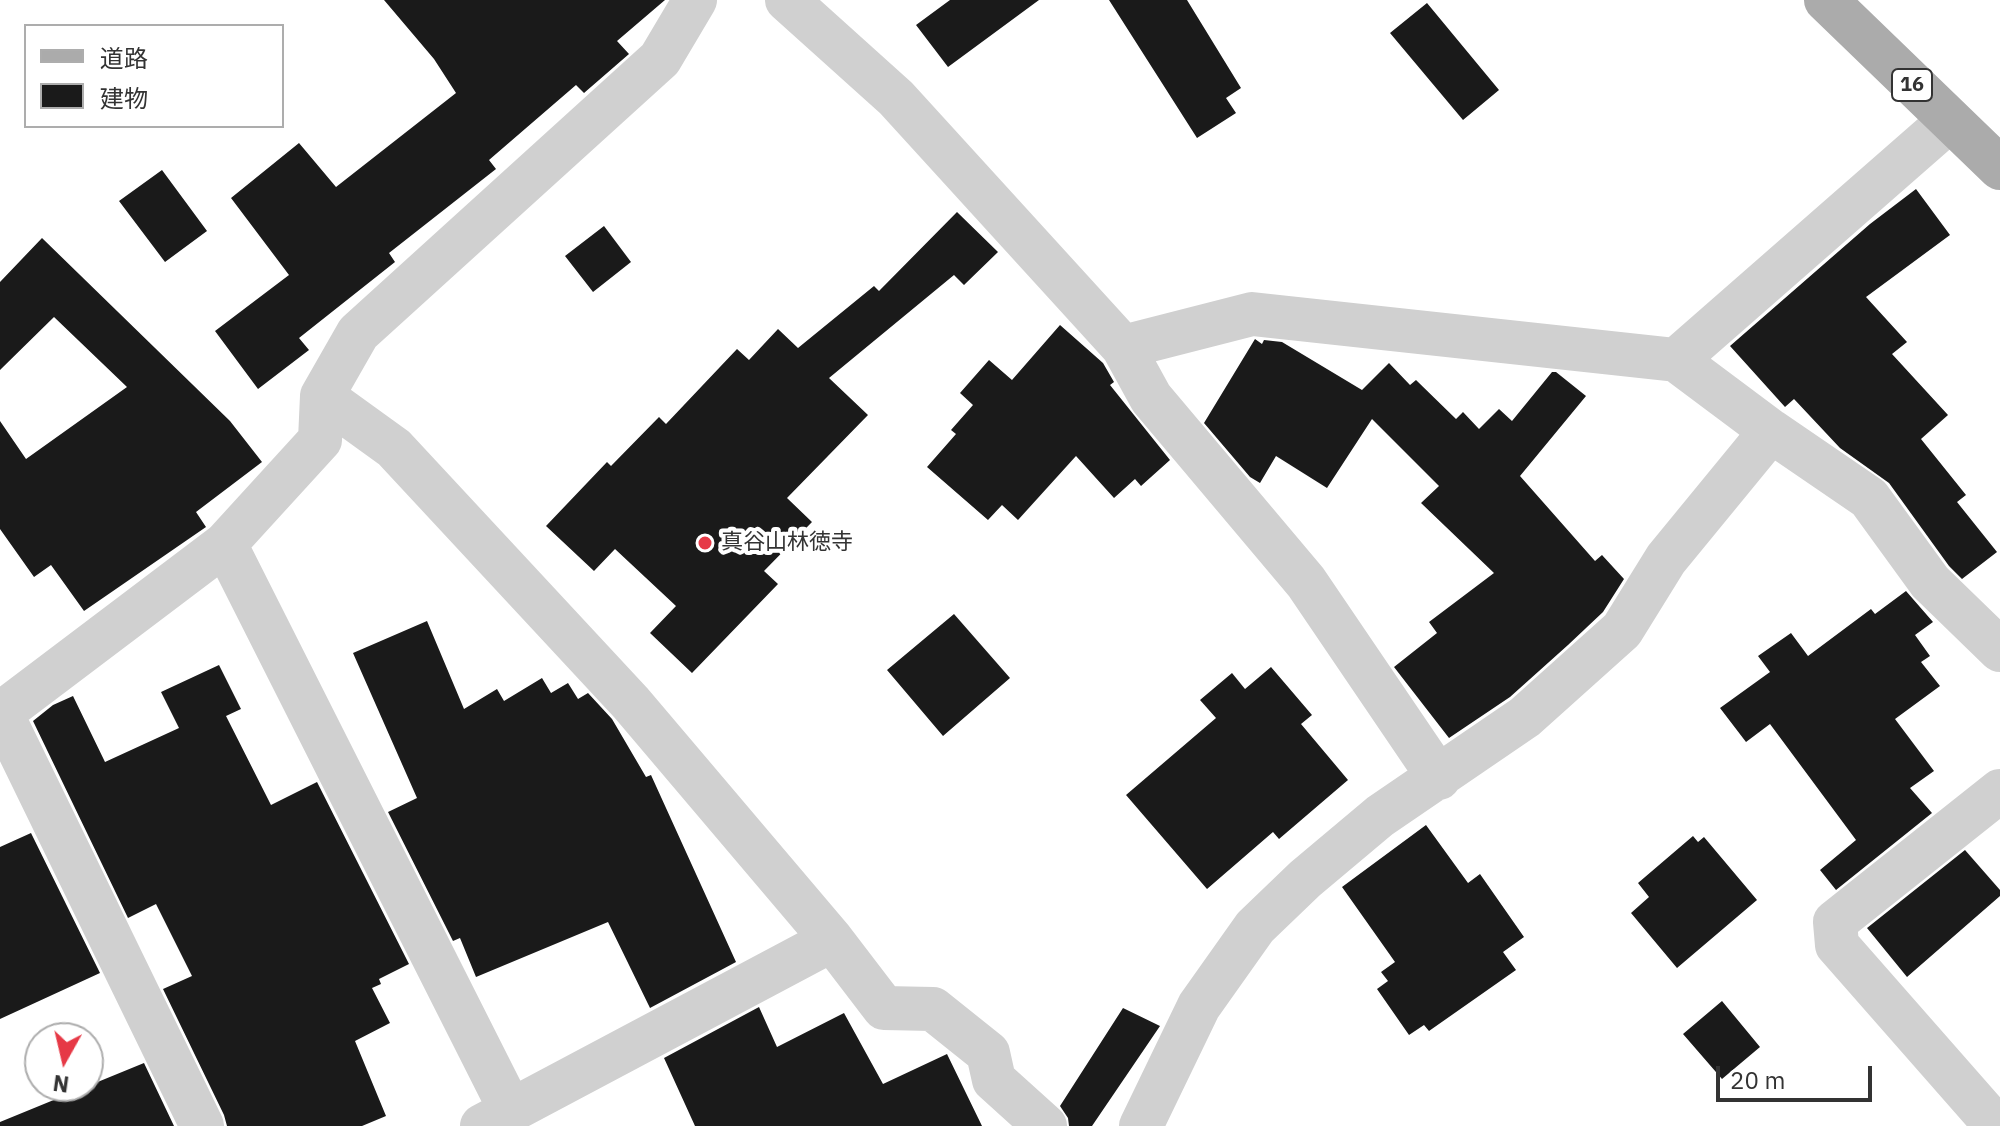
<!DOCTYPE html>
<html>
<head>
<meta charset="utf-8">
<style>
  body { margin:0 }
  #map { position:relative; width:2000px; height:1126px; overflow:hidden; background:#fff; font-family:"IBM Plex Sans","Noto Sans JP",sans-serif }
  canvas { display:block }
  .legend { position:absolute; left:24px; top:24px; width:260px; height:104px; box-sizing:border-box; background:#fff; border:2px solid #adadad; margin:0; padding:10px 14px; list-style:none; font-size:24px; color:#333 }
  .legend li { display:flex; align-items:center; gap:16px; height:40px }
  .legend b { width:40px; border:2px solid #adadad }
  .north { position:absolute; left:24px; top:1022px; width:80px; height:80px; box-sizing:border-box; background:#fff; border:2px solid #adadad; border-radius:50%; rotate:188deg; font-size:22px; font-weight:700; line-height:32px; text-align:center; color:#333 }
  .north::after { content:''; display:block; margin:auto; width:28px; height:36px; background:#e63946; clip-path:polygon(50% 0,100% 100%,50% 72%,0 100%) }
  .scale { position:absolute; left:1716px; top:1066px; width:156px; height:36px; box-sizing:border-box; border:4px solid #333; border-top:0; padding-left:10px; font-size:24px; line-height:28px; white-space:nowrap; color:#333; -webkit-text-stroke:6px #fff; paint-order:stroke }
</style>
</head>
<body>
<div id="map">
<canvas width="2000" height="1126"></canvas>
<ul class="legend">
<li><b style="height:10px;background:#ababab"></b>道路</li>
<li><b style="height:22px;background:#1a1a1a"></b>建物</li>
</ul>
<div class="north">N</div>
<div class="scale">20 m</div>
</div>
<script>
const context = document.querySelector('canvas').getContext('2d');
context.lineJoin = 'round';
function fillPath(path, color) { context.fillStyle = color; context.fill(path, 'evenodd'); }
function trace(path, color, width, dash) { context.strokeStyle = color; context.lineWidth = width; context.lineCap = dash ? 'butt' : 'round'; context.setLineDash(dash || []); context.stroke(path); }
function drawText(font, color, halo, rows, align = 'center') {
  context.font = font + ' "IBM Plex Sans","Noto Sans JP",sans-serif'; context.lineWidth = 8; context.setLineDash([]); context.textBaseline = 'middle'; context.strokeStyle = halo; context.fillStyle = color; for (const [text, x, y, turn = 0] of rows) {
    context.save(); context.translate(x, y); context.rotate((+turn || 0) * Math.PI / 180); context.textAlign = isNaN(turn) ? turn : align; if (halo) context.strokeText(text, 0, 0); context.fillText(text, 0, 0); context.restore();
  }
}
fillPath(new Path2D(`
  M384,0h281l-48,41 12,13 -45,39 -8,-8 -87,75 7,9 -107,84 6,9 -96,76 10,12 -51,39 -43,-58 74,-56 -58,-77 68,-55 37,44 120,-94 -22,-34z
  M950,0h89l-91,67 -32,-42z
  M1109,0h78l54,88 -15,10 10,15 -39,25z
  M1427,3l72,87 -36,30 -73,-87z
  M162,170l45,61 -42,31 -46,-61z
  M1916,189l34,46 -84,62 41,45 -15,12 56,61 -27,24 45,56 -9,7 40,50 -35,27 -13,-13 -60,-83 -49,-35 -46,-49 -9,8 -55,-61 140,-122z
  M957,212l41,40 -34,33 -10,-10 -125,103 39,37 -81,83 25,24 -48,49 14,13 -86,89 -42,-40 26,-27 -61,-57 -21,22 -48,-45 61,-64 4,4 48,-49 7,7 71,-75 12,11 29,-31 20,19 76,-62 5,5z
  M604,226l27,36 -38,30 -28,-36z
  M42,238l188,183 32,41 -66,50 10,15 -122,84 -33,-46 -17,12 -34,-48v-108l26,38 101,-72 -73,-70 -54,53v-88z
  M1060,325l43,38 11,19 -4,3 60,75 -29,26 -6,-7 -21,19 -38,-42 -58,64 -16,-15 -14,15 -61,-53 29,-33 -5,-4 22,-25 -13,-12 29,-33 23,20z
  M1255,339l7,5 2,-4 18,2 80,48 27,-27 21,22 6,-5 40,39 7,-7 16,17 20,-20 13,12 40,-49h4l30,24 -66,80 75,85 7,-6 22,24 -21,33 -35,33 -58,52 -61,41 -55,-71 43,-34 -8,-11 65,-49 -73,-70 18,-17 -67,-67 -45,69 -51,-32 -16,27 -10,-6 -46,-54z
  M1906,591l27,31 -18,13 15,21 -9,6 19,24 -45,33 39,52 -24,17 22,25 -96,77 -16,-20 36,-30 -86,-116 -24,18 -26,-34 50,-36 -12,-16 33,-23 17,23 63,-47 4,5z
  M954,614l56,64 -67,58 -56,-66z
  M427,621l37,88 33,-20 7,12 38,-23 9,15 17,-10 10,16 10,-6 24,26 34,58 5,-2 85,187 -86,46 -42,-86 -132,55 -16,-39 -7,3 -65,-129 29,-14 -64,-145z
  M219,665l22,44 -15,7 45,89 46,-23 92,182 -30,15 2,5 -9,4 18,35 -35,18 31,75 -24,10h-135l-3,-11 -61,-126 29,-13 -36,-72 -28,14 -95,-197 20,-16 20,-9 32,66 74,-34 -18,-36z
  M1271,667l41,48 -11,9 47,56 -69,59 -6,-7 -66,57 -81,-94 90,-77 -16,-18 32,-27 13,16z
  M1426,825l42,58 12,-9 44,63 -21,15 13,18 -87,61 -5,-6 -15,10 -32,-46 11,-8 -7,-9 14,-10 -53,-75z
  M31,833l69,140 -100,46v-172z
  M1693,836l5,6 6,-5 53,63 -80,68 -46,-55 18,-16 -11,-14z
  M1965,850l35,40v6l-93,81 -40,-49z
  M1722,1001l38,46 -38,32 -39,-45z
  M759,1007l18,40 67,-34 39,71 64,-30 35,72h-287l-31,-68z
  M1123,1008l37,18 -68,100h-23l-1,-8 -8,-12z
  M144,1063l30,63h-174v-4z`), '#1a1a1a');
trace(new Path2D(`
  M787,0l109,98 227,249 28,51 155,184 133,196
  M1123,347l129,-33 424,46
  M322,396l72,52 237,255 201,237 -350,186
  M1771,431l98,67 61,84 70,68
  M225,544l286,567
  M1,713l201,413
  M0,714l225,-170 95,-104 2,-44 36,-63 302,-274 35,-59
  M832,940l52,68 49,1 55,44 6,27 51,46
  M1141,1126l58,-120 56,-79 50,-48 75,-63 145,-99 97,-87 44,-71 105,-128 -95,-71 273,-239
  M1996,1126l-159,-181 -2,-23 165,-131`), '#d0d0d0', 44);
trace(new Path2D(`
  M1826,0l174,168`), '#ababab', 44);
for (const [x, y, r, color] of [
  [705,543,8,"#e63946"]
]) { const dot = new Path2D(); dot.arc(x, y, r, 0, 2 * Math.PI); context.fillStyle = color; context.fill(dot); trace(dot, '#fff', 3); }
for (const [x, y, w] of [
  [1912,85,40]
]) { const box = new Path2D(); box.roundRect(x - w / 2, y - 16, w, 32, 6); context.fillStyle = '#fff'; context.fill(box); trace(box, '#333', 2); }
drawText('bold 20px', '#333', null, [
  ["16",1912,85]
]);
drawText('22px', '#333', '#fff', [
  ["真谷山林徳寺",721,543]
], 'left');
</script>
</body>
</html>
